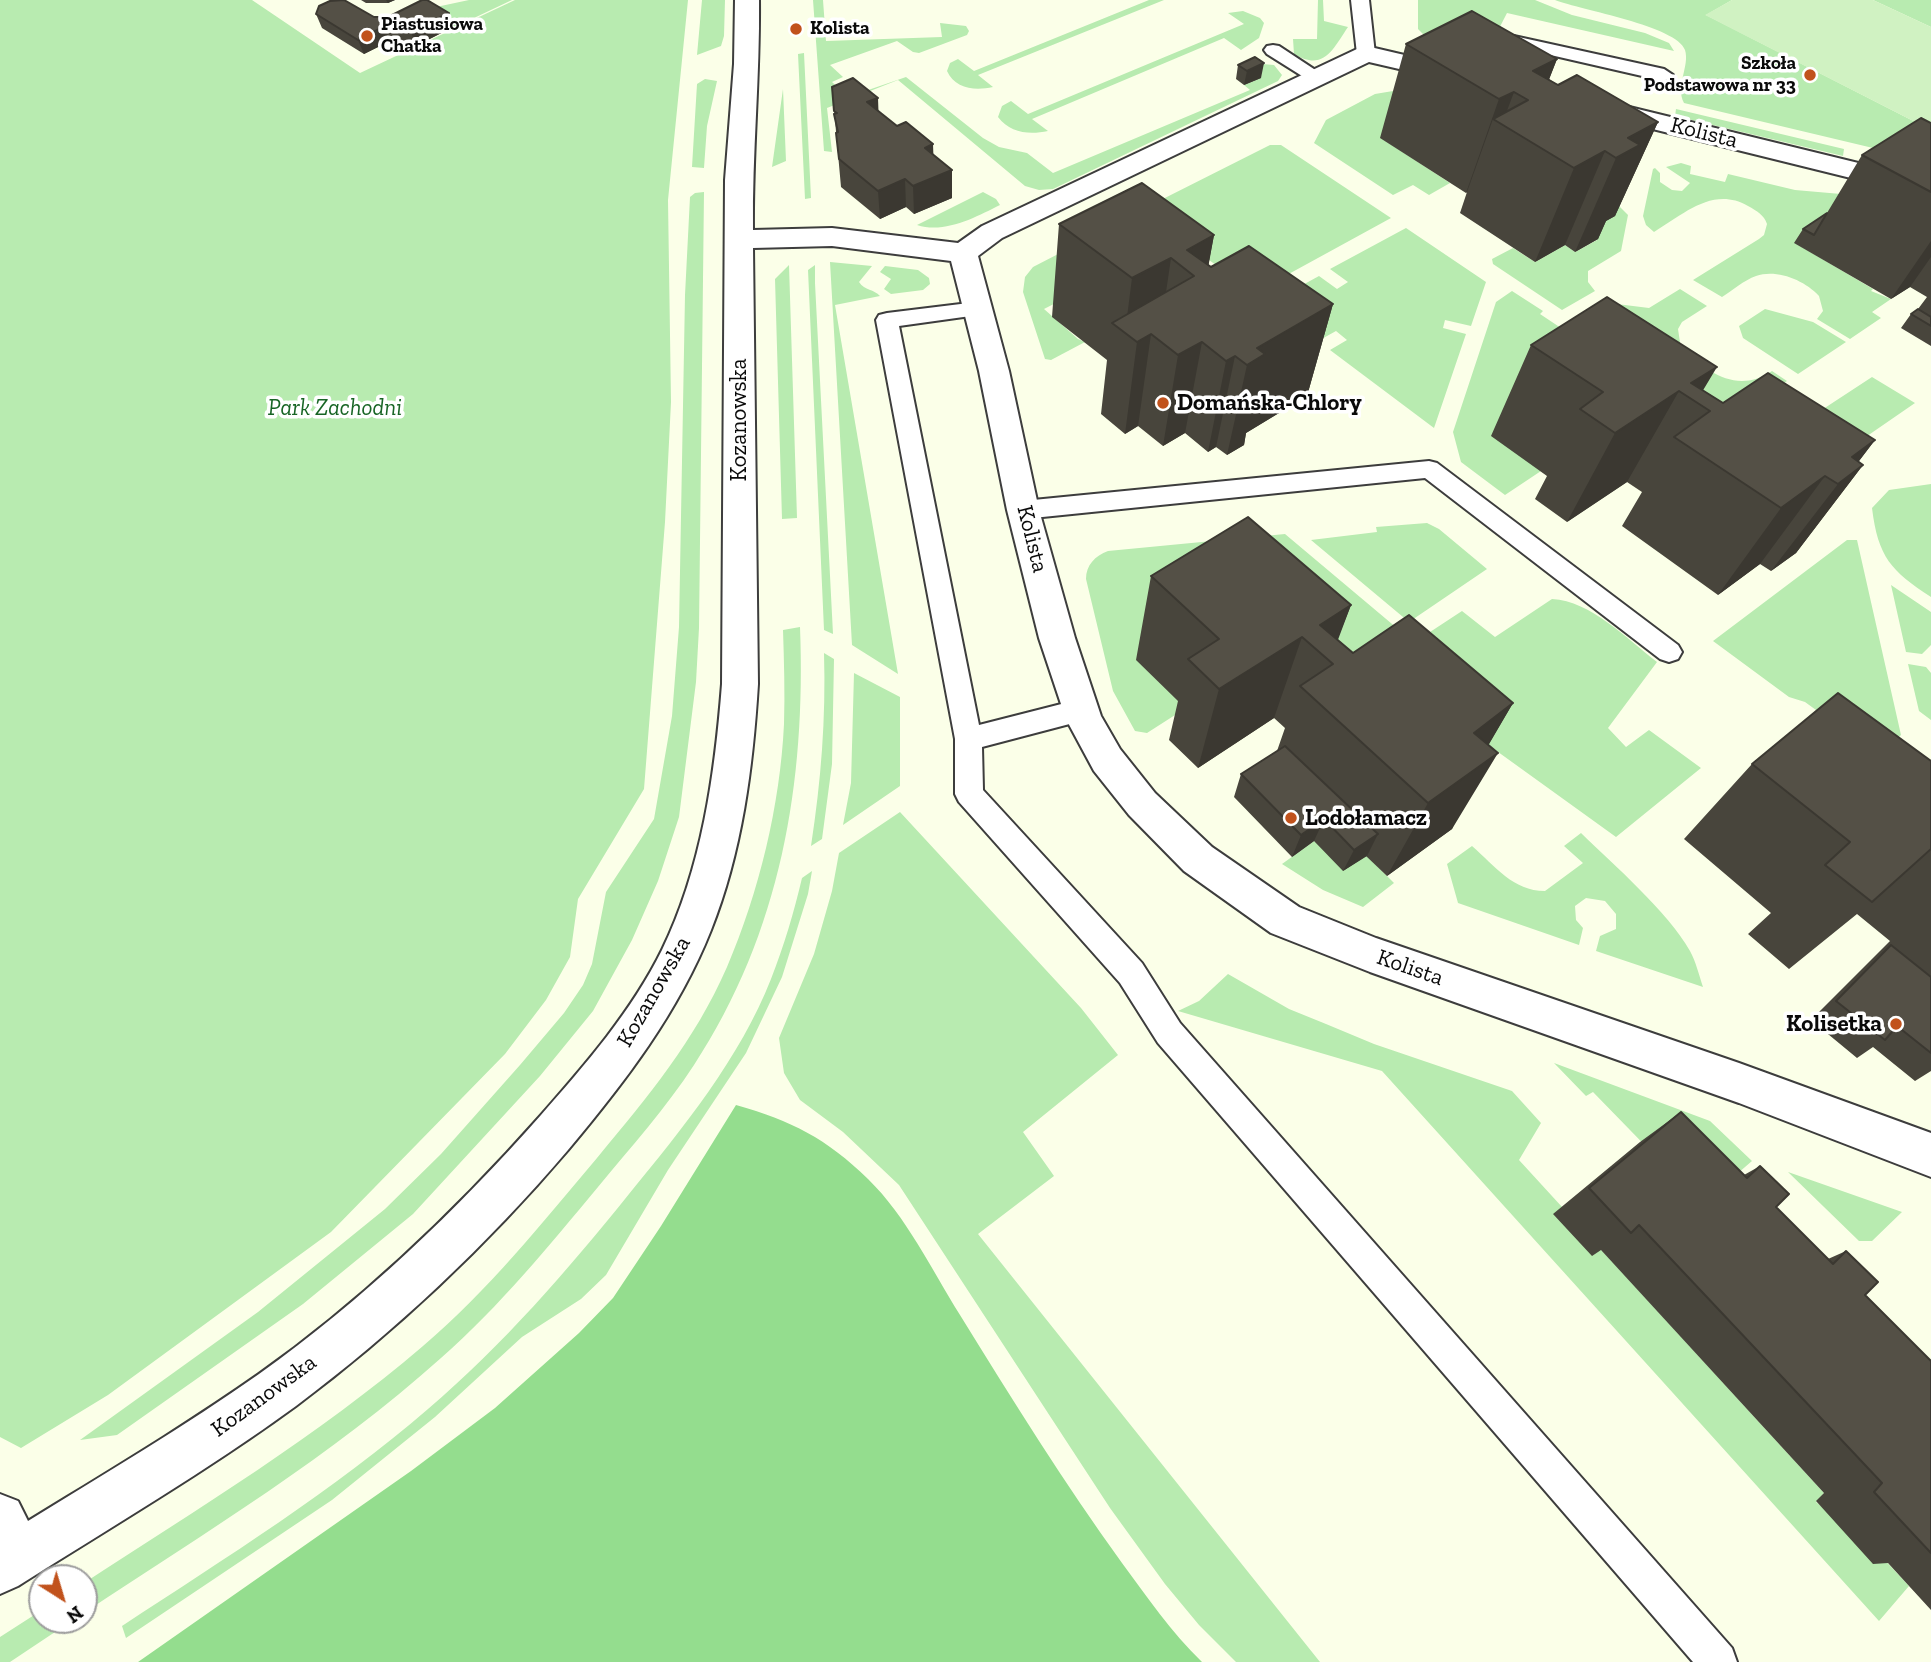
<!DOCTYPE html>
<html>
<head>
<meta charset="utf-8">
<style>
  body { margin:0 }
  #map { position:relative; width:1931px; height:1662px; overflow:hidden; background:#fbffe8; font-family:"Zilla Slab",serif }
  canvas { display:block }
  .north { position:absolute; left:28px; top:1564px; width:70px; height:70px; box-sizing:border-box; background:#fff; border:2px solid #9d9d9d; border-radius:50%; rotate:143deg; font-size:19px; font-weight:700; line-height:28px; text-align:center; color:#0a0a0a }
  .north::after { content:''; display:block; margin:auto; width:24px; height:32px; background:#c1521c; clip-path:polygon(50% 0,100% 100%,50% 72%,0 100%) }
</style>
</head>
<body>
<div id="map">
<canvas width="1931" height="1662"></canvas>
<div class="north">N</div>
</div>
<script>
const context = document.querySelector('canvas').getContext('2d');
context.lineJoin = 'round';
function fillPath(path, color) { context.fillStyle = color; context.fill(path, 'evenodd'); }
function trace(path, color, width, dash) { context.strokeStyle = color; context.lineWidth = width; context.lineCap = dash ? 'butt' : 'round'; context.setLineDash(dash || []); context.stroke(path); }
function drawText(font, color, halo, rows, align = 'center') {
  context.font = font + ' "Zilla Slab",serif'; context.lineWidth = 7; context.setLineDash([]); context.textBaseline = 'middle'; context.strokeStyle = halo; context.fillStyle = color; for (const [text, x, y, turn = 0] of rows) {
    context.save(); context.translate(x, y); context.rotate((+turn || 0) * Math.PI / 180); context.textAlign = isNaN(turn) ? turn : align; if (halo) context.strokeText(text, 0, 0); context.fillText(text, 0, 0); context.restore();
  }
}
fillPath(new Path2D(`
  M0,0h252l108,73 155,-73h173l-20,200 3,202 -6,120 -21,267 -66,110 -8,58 -24,43 -41,54 -174,178 -223,163 -87,53 -21,-11z
  M469,0h43l-57,27 -33,-17z
  M702,0h23l-1,36 -3,10 -24,9z
  M813,0h10l3,41 116,-4 -2,-14 26,3 3,5 -2,4 -48,18 -6,-1 -16,-11 -67,24 13,12 -11,5 16,15 58,-20 77,61 16,9 28,6 26,20 197,-83 -6,-5 17,-7 1,-14 12,1 8,10 -4,6 -225,108 -14,1 -14,-4 -127,-106 -71,28 5,44 -8,-1z
  M1149,0h15l-186,75 15,12c-18,4 -38,2 -46,-16l3,-8 8,-4 16,12z
  M1318,0h5l1,21 24,6c-15,22 -24,45 -54,27l-1,-15h24z
  M1418,0h117l37,15 73,18 24,10 5,8 -167,-38 -19,37 -63,-14 -7,-7z
  M1555,0h177l-26,15 225,115 -16,28 -231,-55c-9,-17 6,-37 1,-53 -8,-24 -104,-40 -130,-50z
  M1873,0h58v27z
  M1243,11l17,7 4,5 -5,15 -18,12 -17,-12 -192,81 16,12c-19,4 -38,2 -50,-14l4,-11 9,-5 17,13 216,-90 -16,-11z
  M804,53l7,145 -6,1 -7,-145z
  M705,79l12,2 -10,45 -3,42 -12,-1 5,-83z
  M783,89l3,72 -14,6z
  M1405,89l-24,49 69,45 -21,12 -16,-10 -20,10 -79,-52 12,-23 49,-26z
  M1676,109l168,40 -1,7 -168,-40z
  M1270,145h11l110,73 -137,75 -113,-83z
  M1681,163l10,3 -1,8 35,8 3,-8 67,16 69,6 -69,47 78,46 -2,2 20,8 -19,13 9,6 -31,21 -33,-20 6,-8 -4,-15c-15,-16 -42,-27 -63,-20 -12,4 -24,15 -34,21l-29,-17 66,-41 5,-4 3,-11c-3,-9 -10,-13 -19,-18 -35,-20 -64,8 -94,26l-8,-7 -3,-9 10,-47 2,-1 5,5v9l12,8 10,1 8,-8 -24,-16z
  M704,192l-5,436 -3,54 -17,135 -21,64 -26,59 -39,71 -53,65 -127,138 -110,90 -186,131 -37,5 178,-128 127,-103 56,-55 79,-89 44,-52 19,-28 9,-21 14,-72 48,-73 18,-103 7,-89 6,-332 5,-98 5,-4z
  M983,192l13,7 4,6c-24,12 -55,29 -83,20z
  M1608,195l20,20 -7,36 -33,20v11l7,9 -33,19 -69,-46 -1,-5 21,-11 22,14 30,-17 10,7 22,-12z
  M1124,220l-4,50 -76,39 34,30 7,3 -34,18 -6,-1 -22,-67 2,-15 8,-10z
  M1406,228l80,54 -15,44 -26,-6 -2,8 23,6 -32,94 -104,-78 17,-10 -11,-9 -18,10 -50,-37 51,-28 18,13 11,-7 -18,-13z
  M830,262l42,4 -13,16c6,9 15,7 21,14l-45,9 63,369 -46,-29z
  M789,265l8,253 -15,1 -7,-240z
  M815,265v18l18,351 -9,-4 -16,-360z
  M885,266l33,4 11,8 1,6 -7,6 -32,4 -7,-5 7,-10 -11,-7z
  M1680,289l27,17 -25,16 -4,7 3,20c27,22 55,46 91,22l15,10 -58,39 -112,-116 32,4z
  M1512,291l31,20 -3,3 24,16 -23,141 -36,24 -44,-33 -8,-30 43,-130z
  M1765,309l48,13 33,20 -48,32 -55,-36 -4,-12z
  M1872,377l43,26 -87,60 -43,-29z
  M1931,484v113c-40,-26 -53,-40 -59,-89l17,-18z
  M1427,523l12,6 48,40 -78,53 -98,-82 66,-8 -1,-5z
  M1285,534l113,95 -70,67 -191,-36 49,48 -39,25 -12,-2 -22,-40 -27,-112c0,-14 9,-23 22,-28z
  M1847,540h10l44,195 -23,20 -73,-53 -16,-5 -76,-56z
  M1891,585l40,27v33l-9,9 -16,-2z
  M1552,599c39,2 75,40 105,63l-49,66 18,19 23,-17 52,38 -85,69 -129,-93 -12,-73 -45,-39 32,-21 33,26z
  M800,627c6,156 -19,305 -106,438 -28,43 -63,82 -96,122 -50,60 -98,119 -157,171 -109,98 -235,174 -357,255v-30c115,-75 234,-147 339,-237 65,-55 119,-123 174,-188 52,-63 97,-116 130,-191 32,-75 53,-161 57,-243 1,-31 0,-63 -1,-94z
  M824,653l10,6 -2,105 -10,75 -11,7c10,-65 15,-127 13,-193z
  M1908,664l18,3 5,6v47l-12,-9z
  M854,673l46,24v89l-57,39 8,-42z
  M900,812l181,196 37,47 -95,77 31,44 -76,58 342,428h-84l-37,-37 -34,-41 -55,-76 -211,-323 -56,-53 -43,-32 -16,-27 -5,-35 35,-84 18,-63 7,-38z
  M1581,833c33,32 87,79 109,118 6,11 9,24 13,36l-107,-36 4,-15 16,-7v-15l-11,-13 -19,-3 -11,8 1,14 7,8 -4,17 -121,-42 -11,-39 25,-18c23,20 41,45 73,45l38,-28 -19,-17z
  M1314,841l53,15 27,27 -31,24 -40,-17 -41,-26z
  M812,871l-4,23 -26,83 -36,76 -78,117 -62,105 -25,24 -59,38 -87,80 -103,83 -206,138 -4,-12c105,-69 211,-135 306,-217 75,-64 139,-138 201,-215 54,-66 111,-136 142,-215 13,-33 23,-67 31,-101z
  M1228,974l61,35 37,15 48,20 138,47 29,32 -22,37 305,333 -8,9 66,55 27,29 -30,35 -497,-550 -204,-60 21,-10z
  M1554,1063l156,58 42,40 -50,43 -109,-112 -7,4z
  M1788,1172l114,40 -30,29h-13z
  M42,1610v10h31l-63,42h-10v-25z`), '#b8ebb0');
fillPath(new Path2D(`
  M736,1105c56,16 90,33 132,74 38,37 64,91 92,136 52,84 104,168 162,248 25,34 49,69 80,99h-1064l273,-191 84,-63 84,-75 34,-35 48,-72z`), '#94dd8e');
fillPath(new Path2D(`
  M1732,0h141l58,27v103l-226,-115z`), '#d0f2c2');
const service = new Path2D(`
  M1351,0h18l6,54 -3,4 -6,1 -9,-5z
  M1514,36l150,33 9,6 -9,6 -144,-33 -8,14h-12l-3,-4 11,-21z
  M1273,45l6,1 47,31 -9,6 -7,-2 -43,-27 -3,-4 3,-4z
  M977,302l8,2 3,5 -3,5 -86,12 80,399 102,-26 9,3 4,8 -4,8 -9,3 -99,26 1,43 159,173 38,60 552,625 5,14h-44l-535,-619 -38,-60 -161,-181 -4,-8v-55l-79,-419 3,-5 8,-2z
  M1429,461l8,2 241,182 4,7 -4,7 -9,3 -9,-3 -235,-181 -402,41 -8,-3 -4,-6 4,-6 8,-3z`);
const minor = new Path2D(`
  M735,0h24c1,77 -7,153 -6,230l79,-2 126,15 24,-17 375,-177 9,-3 94,22 4,5 -4,5 -9,3 -82,-19 -367,176 -24,18 31,115 30,139 36,128 26,78 19,33 35,44 57,54 87,60 77,31 363,125 192,70v44l-192,-74 -369,-131 -99,-39 -87,-62 -55,-56 -35,-44 -28,-52 -27,-81 -32,-128 -28,-139 -28,-110 -119,-15 -79,2 5,436c-5,83 -16,168 -47,246 -33,83 -86,152 -143,220 -81,95 -172,181 -272,256 -89,65 -185,121 -278,180l-18,8v-100l18,7 10,20c78,-48 157,-95 231,-147 104,-74 197,-163 282,-259 44,-50 91,-104 121,-165 40,-82 53,-176 60,-266l3,-504 9,-116z
  M1609,102l278,68 44,24v20l-10,-3 -54,-29 -267,-66 -4,-6 4,-6z`);
trace(service, '#3d3d3d', 4);
trace(minor, '#3d3d3d', 4);
fillPath(service, '#fff');
fillPath(minor, '#fff');
fillPath(new Path2D(`
  M361,0h34l-7,3h-22z
  M316,14l58,3 79,10 -37,19 -15,1 -11,-6 -26,13 -42,-26z
  M1406,44l151,15 -8,20 9,6 100,37 -43,94 -9,5 -8,18 -23,13 -10,-7 -30,17 -75,-49 7,-21 -1,1 -86,-55z
  M1238,65l23,13 -17,7 -8,-6z
  M832,87l46,11v13l19,15 36,18v11l19,15v28l-38,16 -8,-7 -26,12 -39,-32z
  M1931,123v223l-30,-18 10,-14 7,-5 9,-12 -17,-10 -19,12 -97,-56 9,-14 24,-16 35,-58z
  M1059,224l155,11 -6,31 3,1 122,37 -26,92 -61,37 -2,12 -17,10 -11,-8 -8,5 -23,-19 -22,13 -25,-20 -13,8 -24,-20 6,-54 -55,-43z
  M1531,345l172,45 20,13 152,37 -17,22 5,3 -67,88 -25,18 -11,-7 -42,31 -96,-69 20,-34 -15,-10 -60,40 -32,-23 12,-23 -56,-40z
  M1151,576l200,29 -14,35 16,13 160,50 -25,42 -36,84 -65,47 -21,-20 -23,15 -29,-30 -22,16 -58,-60 7,-23 36,-23 8,-23 -11,-10 -76,50 -29,-28 9,-39 -42,-41z
  M1931,761v310l-16,10 -42,-34 -16,11 -46,-38 79,-79 -33,-27 -68,55 -41,-35 23,-21 -87,-74 68,-75z
  M1681,1112l63,63 16,-9 16,41 52,52 18,-8 19,44 66,66v249l-43,-47 -15,1 -57,-63 8,-8 -223,-243 -9,6 -39,-42 87,-72z`), '#48453c');
fillPath(new Path2D(`
  M386,0h9l-7,3z
  M449,13l4,14 -37,19 -5,-14z
  M385,26l5,15 -26,13 -6,-14z
  M1557,59l-31,80 2,-39 5,-29z
  M1264,63l-3,15 -17,7 3,-14z
  M1514,92l-12,32 -9,-5 -26,73 -1,1 33,-94z
  M878,98l1,28 -12,-24z
  M1658,122l-43,94 -9,5 -8,18 -23,13 41,-94 12,-20z
  M933,144l1,28 -9,-24z
  M1605,151l-40,94 -30,17 39,-94z
  M952,170v28l-38,16 -1,-28z
  M905,179l1,28 -26,12 -2,-28z
  M1214,235l-17,94 -3,-53 -7,-26z
  M1931,241v16l-21,30 -19,12z
  M1171,258l-12,82 -8,-6 -13,92 -13,8 12,-92 -12,-9 7,-55z
  M1333,304l-26,92 -61,37 -2,12 -17,10 20,-90 10,-17z
  M1202,342l-17,91 -22,13 15,-91z
  M1235,356l-19,91 -8,5 18,-91z
  M1717,367l-21,35 -5,-19z
  M1679,391l-52,91 -60,40 48,-89z
  M1875,440l-28,37 16,-12 -67,88 -25,18 67,-87 14,-27z
  M1825,476l-65,88 -42,31 63,-87z
  M1351,605l-21,56 -10,-36z
  M1302,637l-28,81 -76,50 21,-79z
  M1513,703l-39,67 24,-17 -46,76 -65,47 41,-73 46,-70z
  M1324,819l-10,22 -22,16 9,-22z
  M1378,834l-11,22 -24,15 11,-21z`), '#3b3831');
const building = new Path2D(`
  M344,0l30,17h14l34,-17h5l22,13 -38,19 -15,1 -11,-7 -27,14 -42,-26 3,-8 11,-5z
  M1472,11l85,48 -24,12 25,14 19,-10 81,47 -30,16 12,7 -24,13 -11,-7 -31,17 -81,-49 35,-19 -14,-8 -15,7 -93,-55z
  M1255,57l9,6 -17,8 -9,-6z
  M853,78l25,20 -11,4 30,24 9,-4 27,22 -8,4 27,22 -39,16 -8,-7 -27,12 -39,-32 -3,-26 2,-1 -4,-18 3,-1 -3,-2 -2,-24z
  M1921,118l10,5v69l-69,-37z
  M1142,183l72,52 -27,15 24,17 38,-21 84,58 -76,44 8,6 -18,11 -12,-9 -9,5 -24,-19 -24,13 -27,-21 -14,8 -25,-19 82,-47 -23,-18 -39,20 -73,-54z
  M1827,213l-13,22 -11,-6z
  M1607,297l110,70 -26,16 32,20 45,-30 107,67 -23,17 11,8 -25,19 -13,-8 -44,32 -107,-71 36,-26 -31,-20 -64,42 -35,-24 23,-17 -72,-47z
  M1918,309l13,8v9l-20,-12z
  M1248,517l103,88 -31,20 33,28 56,-38 104,88 -39,30 24,20 -70,50 -128,-117 33,-22 -31,-27 -83,52 -31,-30 31,-20 -68,-63z
  M1838,693l93,68v88l-59,53 -47,-37 25,-23 -98,-78z
  M1285,746l93,88 -24,16 -30,-31 -23,16 -60,-61z
  M1891,945l40,32v76l-34,-27 -12,14 -49,-39z
  M1681,1112l66,66 13,-12 29,28 -13,13 57,57 13,-13 32,31 -13,13 66,66v192l-57,-61 8,-9 -243,-258 -8,8 -42,-45z`);
fillPath(building, '#545046');
trace(building, '#3b3831', 2);
for (const [x, y, r, color] of [
  [796,29,7,"#c1521c"],
  [367,36,7,"#c1521c"],
  [1810,75,7,"#c1521c"],
  [1163,403,7,"#c1521c"],
  [1291,818,7,"#c1521c"],
  [1896,1024,7,"#c1521c"]
]) { const dot = new Path2D(); dot.arc(x, y, r, 0, 2 * Math.PI); context.fillStyle = color; context.fill(dot); trace(dot, '#fff', 2.5); }
drawText('bold 19px', '#0a0a0a', '#fff', [
  ["Piastusiowa",381,25],
  ["Chatka",381,47],
  ["Kolista",810,29],
  ["Szkoła",1796,64,"right"],
  ["Podstawowa nr 33",1796,86,"right"]
], 'left');
drawText('23px', '#0a0a0a', '#fff', [
  ["Kolista",1704,133,14],
  ["Kozanowska",739,420,-90],
  ["Kolista",1032,539,76],
  ["Kolista",1410,968,19],
  ["Kozanowska",654,992,-60],
  ["Kozanowska",264,1396,-36]
]);
drawText('bold 23px', '#0a0a0a', '#fff', [
  ["Domańska-Chlory",1177,403],
  ["Lodołamacz",1305,818],
  ["Kolisetka",1882,1024,"right"]
], 'left');
drawText('italic 23px', '#186525', '#fff', [
  ["Park Zachodni",335,408]
]);
</script>
</body>
</html>
